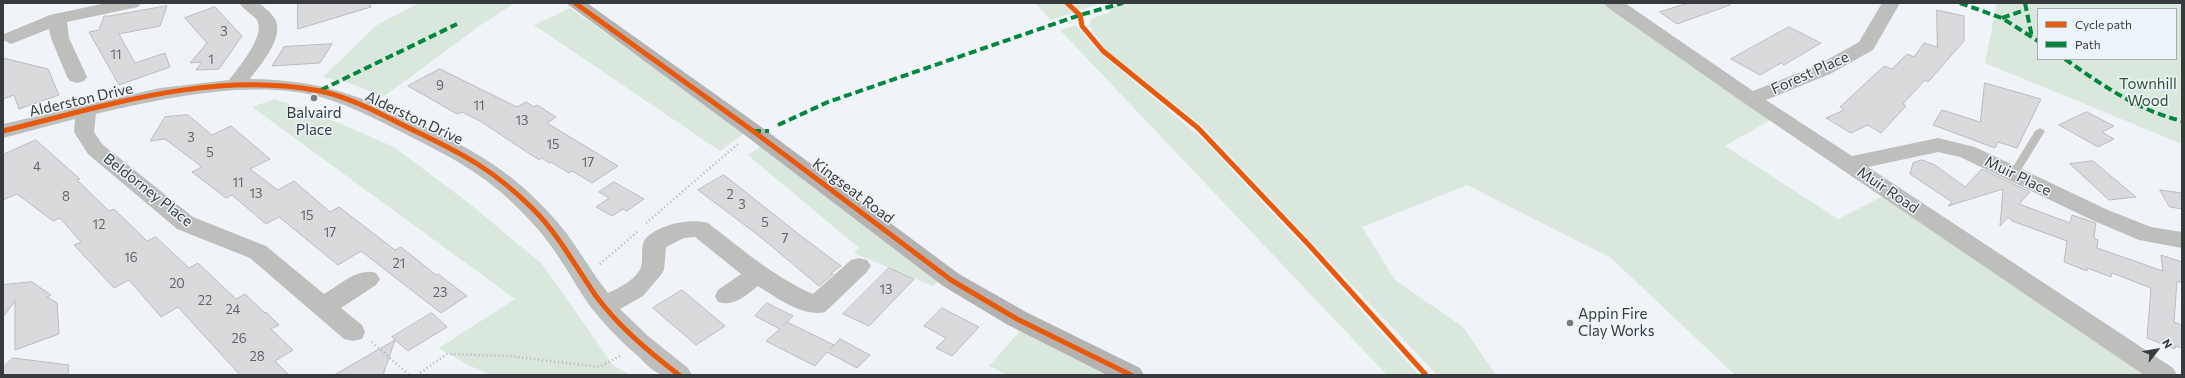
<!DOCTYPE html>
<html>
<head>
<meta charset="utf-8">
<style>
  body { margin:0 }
  #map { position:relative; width:2185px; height:378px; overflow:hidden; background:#f0f4f8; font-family:Commissioner,sans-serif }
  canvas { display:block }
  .frame { position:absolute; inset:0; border:4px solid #383b3d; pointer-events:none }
  .legend { position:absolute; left:2037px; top:8px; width:140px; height:52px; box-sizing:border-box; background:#edf5fb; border:1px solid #a5abaf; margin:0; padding:5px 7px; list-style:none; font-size:12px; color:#383b3d }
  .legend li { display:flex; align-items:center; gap:8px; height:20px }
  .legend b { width:20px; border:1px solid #a5abaf }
  .north { position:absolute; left:2137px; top:330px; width:40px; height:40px; -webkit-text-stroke:3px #edf5fb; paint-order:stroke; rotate:59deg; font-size:11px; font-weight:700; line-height:16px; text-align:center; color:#383b3d }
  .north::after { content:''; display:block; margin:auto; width:14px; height:18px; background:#383b3d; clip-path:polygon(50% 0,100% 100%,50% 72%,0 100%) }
</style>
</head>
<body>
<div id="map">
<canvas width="2185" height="378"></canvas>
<div class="frame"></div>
<ul class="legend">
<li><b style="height:5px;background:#e8590c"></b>Cycle path</li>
<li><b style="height:5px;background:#00873e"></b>Path</li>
</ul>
<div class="north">N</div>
</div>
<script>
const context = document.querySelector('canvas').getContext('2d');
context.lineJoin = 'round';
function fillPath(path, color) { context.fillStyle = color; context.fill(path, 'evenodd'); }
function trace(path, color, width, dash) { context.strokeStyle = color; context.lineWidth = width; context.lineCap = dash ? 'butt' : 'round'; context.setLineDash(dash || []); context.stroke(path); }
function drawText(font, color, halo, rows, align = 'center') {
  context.font = font + ' Commissioner,sans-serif'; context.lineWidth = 3; context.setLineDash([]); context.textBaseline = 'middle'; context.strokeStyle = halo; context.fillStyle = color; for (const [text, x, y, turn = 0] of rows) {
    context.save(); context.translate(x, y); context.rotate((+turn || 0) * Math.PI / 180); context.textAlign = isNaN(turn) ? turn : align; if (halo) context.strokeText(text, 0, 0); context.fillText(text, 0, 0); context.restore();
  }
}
fillPath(new Path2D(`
  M419,3h96l-30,19 -102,75 -34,-14 -26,-6 54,-52z
  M1035,3h67l-51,17z
  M1123,3h490l164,113 -52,30 113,73 53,-27 273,183h-429l-124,-117 -144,-73 -105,42 33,53 68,47 33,48h-59l-236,-250 -95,-75 -17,-25 4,-7 18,-6 -4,-3z
  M1997,3h185v141l-197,-81zM2038,9h138v50h-138z
  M570,8l176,124 -26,19 -186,-126z
  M1076,25l22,26 107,90 103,110 111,124h-32l-327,-345z
  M275,99l64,24 55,24 76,57 72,60 71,101 17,10h-140l-24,-11 -27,-16 76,-49 -263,-192z
  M763,145l176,135 -6,6 -79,-33 5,-5 -111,-93z
  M1020,331l88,44h-101l-18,-9z`), '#dae7dd');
const building = new Path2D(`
  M298,3h72l1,4 -73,22z
  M1689,3h41v2l-53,19 -17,-12z
  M167,6l-7,20 -41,8 16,29 30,-10 5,14 -51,18 -30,-53 10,-2 5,-14h5z
  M215,7l27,29 -23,33 -23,1 6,-8 -12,1 17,-20 -22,-25z
  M1937,10l27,6v25l-36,41 -3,-2 -22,24 3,2 -25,27 -13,-8 -17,8 -25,-15 18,-8 -4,-3 44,-41 8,3 15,-15 7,3 10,-14 13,4z
  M1789,27l32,16 -37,22 -3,-2 -21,12 -29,-16z
  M332,44l-12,19 -48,3 12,-19z
  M3,58l45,11 11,26 -40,14 -5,-14 -11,4z
  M440,69l77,38 9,-5 8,5 3,-2 19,12 -9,6 71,43 -26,17 -20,-12 -3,2 -18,-11 -2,1 -7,-5 -3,2 -59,-39 -18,-9 -5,2 -49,-28z
  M1985,83l56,16 -24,49 -19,-6 -3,6 -62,-23 9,-15 38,12z
  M2087,112l27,14 -12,6 12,7 -16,8 -39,-22z
  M188,115l24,20 19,-9 39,33 -20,10 28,21 16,-9 36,31 9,-5 56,43 6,-3 35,28 2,-1 29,22 -26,17 -80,-62 -23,14 -59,-48 -13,7 -34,-29 -6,3 -34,-26 10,-5 -37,-28 -15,2 15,-24z
  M36,140l44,39 -3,1 32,31 5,-2 33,32 9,-4 33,31 9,-5 38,36 9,-5 20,19 1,-1 13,13 -8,4 22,21 -18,11 14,14h-49l-62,-68 -17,10 -32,-37 -15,8 -40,-43 7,-3 -21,-24 -7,3 -36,-27 -14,6v-45z
  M1922,160l13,5 30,22 17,-18 48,23 -11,12 51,19 2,-8 24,8 -2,15 4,2 -1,8 66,23 -2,-16 21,7v21l-5,-2 -3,41 8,3v23l-7,-2v3l-28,-11 4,-50 -39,-15 -1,4 -24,-9v3l-23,-9 3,-21 -55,-20 -4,-4 -8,9 3,-37 -55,17 4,-4 -42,-28 3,-11z
  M2093,161l43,36 -27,3 -39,-36z
  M724,175l77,61 40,30 -10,7 2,1 -14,12 -61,-51 -60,-45z
  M614,182l30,17 -17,12 -4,-2 -11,7 -16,-9 13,-9 -10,-6z
  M2160,190l22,3v16l-12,-2z
  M889,268l25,11 -45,47 -26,-12z
  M32,282l19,13 -4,2 10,6 2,31 -44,16v-49l-12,16v-32z
  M682,290l43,36 -29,19 -43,-37z
  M767,303l26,13 -10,10 4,-4 47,23 -5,5 11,-11 30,16 -13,13 -30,-16 -12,14 -49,-25 14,-12 -25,-13z
  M942,308l37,19 -27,29 -16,-8 10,-10 -22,-12z
  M432,313l15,14 -39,24 -13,-11 -12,35h-49l61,-35 -3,-3z
  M13,358l56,7 -1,10h-65v-7z`);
fillPath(building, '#dadadd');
trace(building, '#bbbbbd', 1);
trace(new Path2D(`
  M646,223l93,-80
  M600,264l37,-32
  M372,342l37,33
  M417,375l30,-21 62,2 90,11 23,-12`), '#b2b3b3', 2.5, [1, 3]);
fillPath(new Path2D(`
  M2040,128l5,3 -27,44 -5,4 -4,-1 -1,-3 27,-44z`), '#bebebd');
fillPath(new Path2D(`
  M106,3h35l-3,4 -71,15 2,16 18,39 -3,4 -7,2 -7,-2 -3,-4 -16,-39 -2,-9 -38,15 -8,-4 1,-6 46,-19z
  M239,3h20c6,5 14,11 17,18 7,19 -16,44 -26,58 73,1 111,17 176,48 52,26 85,44 125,88 23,24 37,53 57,78 11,-5 28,-13 33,-26 3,-9 -2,-23 6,-30 14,-13 44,-19 61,-14 34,26 66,54 105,71l38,-34 8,-2 8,2 4,6 -4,6 -42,40c-20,6 -50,-15 -67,-26 -12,9 -23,21 -40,16l-3,-6 3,-6 23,-16 -46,-37 -11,1 -18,9 -2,23 -4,6 -17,20 -23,13 28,27 40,32 4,7c-9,0 -24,3 -32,-1 -8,-3 -16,-12 -22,-18 -19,-16 -36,-34 -51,-54 -17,-26 -31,-53 -52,-76 -38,-43 -70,-62 -120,-87 -29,-15 -59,-31 -91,-41 -70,-20 -158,0 -228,16l-2,18 8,12 91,73 73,29 58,48c16,-9 34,-27 52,-21l4,6 -4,6 -35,23 21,17 3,7 -3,7 -9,2 -9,-2 -94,-81 -73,-29 -89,-75 -14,-22 1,-13 -72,19v-14l157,-36 69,-8c9,-12 37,-44 28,-60 -5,-6 -13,-10 -18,-17z
  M1604,3h21l128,88 63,-25 43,-24 23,-39h18l-27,47 -43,24 -64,26 86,56 86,-18 37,9 133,63 43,17 31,5v16l-43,-8 -47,-20 -132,-63 -22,-5 -70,15 305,201 4,7h-33l-400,-272 -137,-96z`), '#bebebd');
fillPath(new Path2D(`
  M566,3h21l173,123 199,148 67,38 114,56 4,7h-37l-99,-50 -65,-39 -197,-150z`), '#b4b3b2');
trace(new Path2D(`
  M1960,3l42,15 36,23
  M2025,3l7,34
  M2002,18l23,-8
  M2065,59c37,26 72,51 117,62
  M321,90l136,-66
  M778,125l50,-23 252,-87 43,-12
  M753,131h16`), '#00873e', 4, [8, 4]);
trace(new Path2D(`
  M575,3l178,128 198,149 66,39 114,56
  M1067,3l13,12 2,11 21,25 95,77 110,116 118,131
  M3,131c102,-25 211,-61 317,-40 33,7 64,25 95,40 48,23 79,39 118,78 26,26 42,57 63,87 23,31 52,55 83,79`), '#e8590c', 5);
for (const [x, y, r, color] of [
  [314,98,4,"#787c7e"],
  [1570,323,4,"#787c7e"]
]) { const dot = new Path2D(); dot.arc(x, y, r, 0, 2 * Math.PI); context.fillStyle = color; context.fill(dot); trace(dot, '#edf5fb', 1.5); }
drawText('13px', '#626467', null, [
  ["3",224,32],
  ["11",116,55],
  ["1",211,60],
  ["9",440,86],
  ["11",479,106],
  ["13",522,121],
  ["3",191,138],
  ["15",553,145],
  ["5",210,153],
  ["17",588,163],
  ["4",37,167],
  ["11",238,183],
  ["13",256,194],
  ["2",730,195],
  ["8",66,197],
  ["3",742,205],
  ["15",307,216],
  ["5",765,223],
  ["12",99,225],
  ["17",330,233],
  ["7",785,239],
  ["16",131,258],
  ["21",399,264],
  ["20",177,284],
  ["13",886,290],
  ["23",440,293],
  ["22",205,301],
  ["24",233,310],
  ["26",239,339],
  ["28",257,357]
]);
drawText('15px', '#383b3d', '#edf5fb', [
  ["Forest Place",1810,73,-24],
  ["Alderston Drive",81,100,-13],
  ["Alderston Drive",414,118,25],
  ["Muir Place",2018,176,26],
  ["Beldorney Place",148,190,38],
  ["Muir Road",1888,190,34],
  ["Kingseat Road",853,191,37]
]);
drawText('15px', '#2f512e', '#edf5fb', [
  ["Townhill",2148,84],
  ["Wood",2148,101]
]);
drawText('15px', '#383b3d', '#edf5fb', [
  ["Balvaird",314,113],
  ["Place",314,130],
  ["Appin Fire",1578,314,"left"],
  ["Clay Works",1578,331,"left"]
]);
</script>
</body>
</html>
